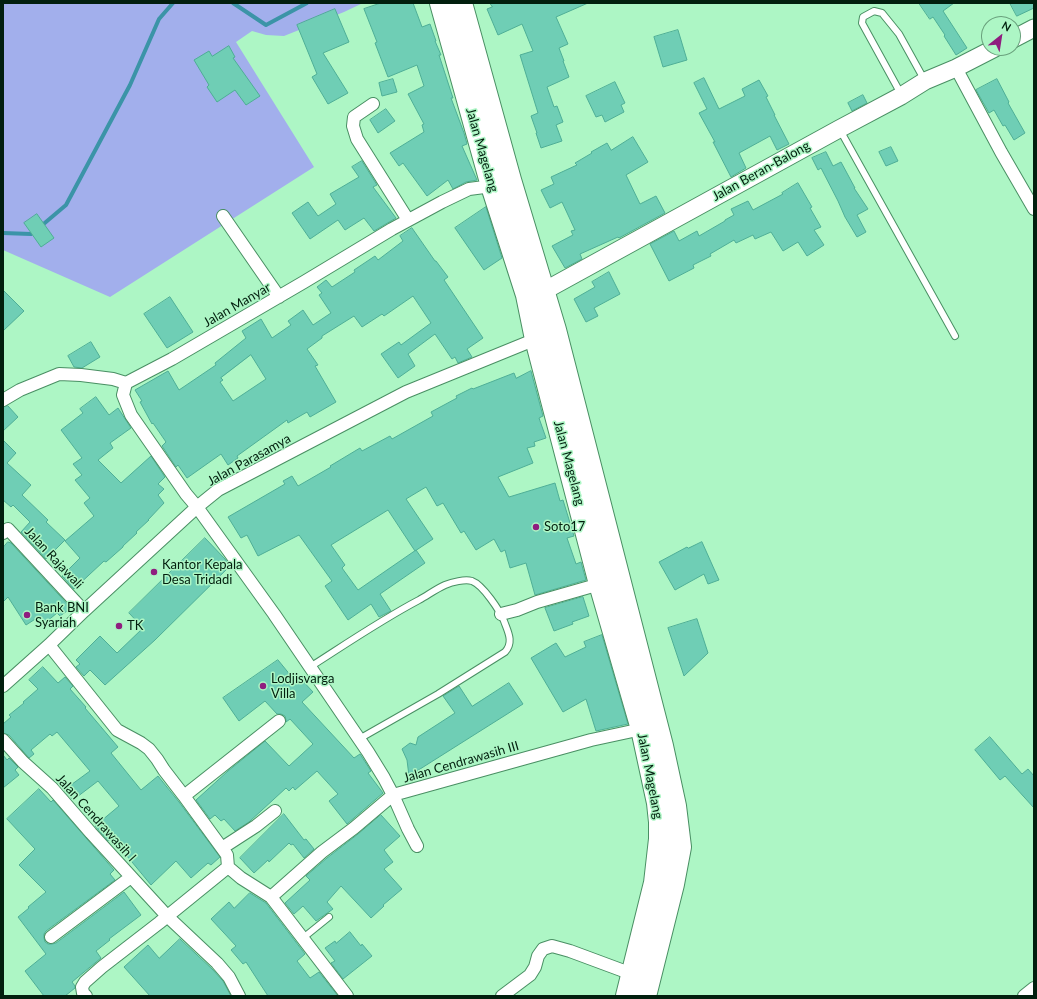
<!DOCTYPE html>
<html>
<head>
<meta charset="utf-8">
<style>
  body { margin:0 }
  #map { position:relative; width:1037px; height:999px; overflow:hidden; background:#adf6c5; font-family:Lato,sans-serif }
  canvas { display:block }
  .frame { position:absolute; inset:0; border:4px solid #021f0e; pointer-events:none }
  .north { position:absolute; left:981px; top:16px; width:40px; height:40px; box-sizing:border-box; background:#adf6c5; border:1px solid #69a07c; border-radius:50%; rotate:30deg; font-size:11px; font-weight:700; line-height:16px; text-align:center; color:#021f0e }
  .north::after { content:''; display:block; margin:auto; width:14px; height:18px; background:#8f1d7f; clip-path:polygon(50% 0,100% 100%,50% 72%,0 100%) }
</style>
</head>
<body>
<div id="map">
<canvas width="1037" height="999"></canvas>
<div class="frame"></div>
<div class="north">N</div>
</div>
<script>
const context = document.querySelector('canvas').getContext('2d');
context.lineJoin = 'round';
function fillPath(path, color) { context.fillStyle = color; context.fill(path, 'evenodd'); }
function trace(path, color, width, dash) { context.strokeStyle = color; context.lineWidth = width; context.lineCap = dash ? 'butt' : 'round'; context.setLineDash(dash || []); context.stroke(path); }
function drawText(font, color, halo, rows, align = 'center') {
  context.font = font + ' Lato,sans-serif'; context.lineWidth = 3; context.setLineDash([]); context.textBaseline = 'middle'; context.strokeStyle = halo; context.fillStyle = color; for (const [text, x, y, turn = 0] of rows) {
    context.save(); context.translate(x, y); context.rotate((+turn || 0) * Math.PI / 180); context.textAlign = isNaN(turn) ? turn : align; if (halo) context.strokeText(text, 0, 0); context.fillText(text, 0, 0); context.restore();
  }
}
fillPath(new Path2D(`
  M3,3h360l-19,9 -60,24 -18,-1 -14,-4 -16,11 78,125 -204,130 -107,-47z`), '#a2afec');
trace(new Path2D(`
  M233,3l33,22 41,-22
  M40,227l26,-22 64,-120 29,-66 14,-16
  M3,233l28,1 3,-3`), '#3b94a7', 4);
const building = new Path2D(`
  M381,3h32l9,24 8,-3 6,17h-1l6,14h-2l14,43h-2l13,35 3,11 -5,2 15,34 -11,2 -13,7 -5,-9 -21,16 -24,-33 -4,3 -9,-13 34,-21 -2,-7 2,-1 -16,-30 16,-8 -7,-21 -29,12 -13,-34 2,-1 -13,-33z
  M490,3h98l-32,14 12,27 -9,4 5,13h-1l6,16 -22,10 7,20 3,-1 6,16 -7,3 6,16 -21,7 -5,-15h1l-6,-17 7,-3 -18,-58 13,-4 -11,-27 -24,11 -11,-26 5,-2z
  M919,3h35l-11,8 24,37 -11,7 -12,-19 1,-1 -12,-18 -3,2z
  M1010,3h24v5l-17,8z
  M335,9l14,33 -26,11 25,40 -20,11 -16,-27 5,-3 -20,-49z
  M678,30l9,30 -24,7 -9,-30z
  M229,46l6,11 -2,1 27,38 -14,9 -11,-15 -18,12 -10,-15 2,-2 -15,-25 15,-9 3,5z
  M704,78l15,31 26,-13 -3,-7 17,-9 9,16 -2,1 9,18h-1l15,29 -12,6 -7,-14 -31,17 7,15 -15,9 -18,-35h2l-16,-29 8,-4 -13,-26z
  M393,79l4,13 -15,4 -3,-13z
  M997,79l12,23 -1,1 17,30 -11,7 -9,-15 -2,1 -9,-16 -5,3 -13,-23z
  M615,82l10,21 -4,2 3,7 -19,10 -3,-7 -6,2 -10,-21z
  M863,95l4,8 -15,8 -4,-8z
  M386,109l9,12 -17,12 -8,-13z
  M633,137l15,25 -22,13 14,29 16,-8 9,17 -46,25 -1,-1 -38,17 2,5 -17,9 -13,-22 21,-11 -2,-4 4,-1 -13,-28 -12,6 -9,-18 13,-6 -3,-7 26,-12 -2,-2 17,-10 -1,-1 16,-9 4,7z
  M891,147l7,14 -12,5 -7,-14z
  M826,152l7,14 8,-4 14,26h-1l14,21 -11,6 9,17 -9,5 -12,-20 -7,-16 -17,-33 -3,2 -6,-12z
  M362,161l15,24 -4,2 23,31 -22,13 -10,-13 -19,12 -7,-10 -28,19 -18,-26 16,-11 10,14 18,-12 -6,-10 29,-17 -7,-10z
  M798,183l14,24 -2,1 11,19 -7,3 10,15 -17,11 -9,-14 -15,9 -12,-19 -16,7 -2,-4 -17,8 -2,-3 -24,14 1,2 -18,9 1,3 -25,13 -19,-37 24,-13 5,10 18,-10 2,5 26,-15v-1l9,-5 -3,-6 17,-8 5,9 30,-16 -1,-1z
  M486,207l16,51 -18,12 -29,-42z
  M37,214l17,24 -13,9 -17,-24z
  M412,228l23,33h1l12,16 -4,3 39,58 -16,11 5,8 -14,6 -3,-6 -3,2 -17,-25 -27,20 7,12 -17,12 -17,-24 18,-12 2,3 30,-22 -18,-27 -29,20 -2,-2 -20,13 -8,-11 -32,20v2l-15,11 11,16 -3,1 21,36 -26,15 -3,-5 -19,11 -1,-3 -50,36 1,2 -10,7 -7,-11 -34,24 -9,-13 -2,2 -14,-21 4,-4 -13,-19 -1,1 -12,-22 2,-1 -7,-11 33,-19 11,19 37,-25 -1,-2 31,-25 -4,-7 19,-12 11,19 19,-13 -3,-4 15,-11 10,15 18,-12 -12,-18 3,-2 -5,-6 9,-7 6,7 23,-15 -1,-2 21,-14 3,4 25,-19 -3,-5zM251,355l15,24 -33,22 -13,-19 3,-2 -2,-2z
  M609,272l11,22 -26,14 4,8 -12,6 -12,-23 21,-12 -3,-5z
  M3,290l21,21 -21,20z
  M170,297l23,35 -26,16 -23,-34z
  M91,342l9,15 -18,11 -8,-1 -6,-11z
  M531,371l12,45 -4,2 7,20 -12,4 1,4 -8,2 6,15 -35,14 11,20 46,-14 5,18 3,-1 11,36 -7,2 9,26 5,-2 5,18 -51,15 -9,-32 -16,5 -5,-18 -4,2 -7,-13 -18,11 -12,-19 -3,2 -18,-30 -6,3 -11,-19 -20,12 27,40 -18,12 -27,-41 -57,35 14,20 -3,3 16,22 58,-40 9,13 -45,31 11,17 -12,6 -8,-13 -23,16 -23,-34 7,-5 -33,-46 -41,21 -11,-21 -6,3 -13,-21 57,-33 -2,-3 9,-5 6,10 33,-19 -1,-1 30,-18 2,3 28,-15 2,3 41,-23 -2,-4 26,-14 -1,-2 16,-8 1,1 41,-16 2,5z
  M96,397l13,18 9,-7 13,20 -21,15 3,5 -15,12 23,23 30,-27 14,21 -7,7 6,5 -6,6 6,8 -16,17h1l-13,12 1,1 -14,13v1l-17,15 -2,-1 -30,28 -12,-13 18,-18 -15,-17 29,-25 -10,-13 6,-5 -15,-18 7,-5 -9,-11 9,-6 -21,-28 22,-17 -3,-4z
  M8,406l10,11 -15,14v-24z
  M3,440l13,13 -9,10 24,22 -9,10 26,25 -2,2 19,18 -19,19 -25,-27 9,-10 -17,-17 -2,2 -8,-7z
  M205,538l20,21 5,7 -75,74 -50,45 -15,-15 -6,6 -8,-9 4,-3 -4,-4 24,-24 17,17 26,-25 -14,-15z
  M8,542l3,1 60,65 -11,8 -3,-3 -12,10 -5,-7 -14,9 -18,-28 -5,5v-54z
  M702,542l17,38 -11,4 -4,-10 -29,16 -16,-28 28,-15 1,1z
  M583,597l6,19 -17,6 1,2 -19,7 -9,-23z
  M697,619l11,34 -24,23 -16,-48z
  M602,635l26,89 -32,7 -10,-32 -23,13 -32,-54 25,-15 9,14 21,-10 -2,-5z
  M278,660l18,22 4,-4 13,14 -11,10 52,56 6,-4 11,17 -3,2 15,20 -36,31 -18,-23 9,-7 -21,-23 -22,19 -2,-3 -4,4 -3,-3 -37,34 -14,9 -11,-12 -3,2 -6,-6 -5,4 -14,-19 32,-29 37,-30 24,25 24,-22 -23,-25 -4,3v-2l-1,-4 -4,-2h-4l-12,-13 -26,20 -16,-23z
  M43,667l15,16 7,-6 8,9 -3,3 16,18 -1,1 33,39 -7,6 30,37 17,-14 21,26 41,55 -9,8 -3,-2 -17,15 -15,-17 -25,24 -24,-29 2,-1 -15,-19 -6,5 -13,-15 24,-20 -21,-25 -25,19 -9,-10 26,-19 -33,-39 -5,4 -2,-2 -19,16 3,4 -5,4 -20,-23 -6,-2v-9l8,-7 -2,-2 15,-12 -1,-1 15,-13 -9,-9z
  M509,683l14,21 -114,72 -2,-16 -5,-11 8,-6 6,2 2,-8 37,-24 -12,-17 16,-10 13,20z
  M990,737l32,37 6,-5 6,7v32l-29,-32 -5,4 -25,-30z
  M3,755l4,5 2,-2 9,9 -3,3 4,5 -16,13z
  M39,789l12,13 2,-2 61,70 -4,4 5,6 -69,51 -2,3v4l1,4 3,2h4l4,-1 68,-51 17,23 -32,24 1,1 -14,11 5,7 -29,24 3,4v2l-10,8h-21l-19,-25 21,-17 -28,-37 11,-9 -1,-1 18,-15 -27,-27 16,-16 -28,-30z
  M284,814l20,26 2,-1 8,10 -10,9 -11,-14 -2,1 -2,-2 -20,19 -1,-2 -14,13 -14,-15z
  M381,815l19,21 -16,14 9,12 -9,7 18,20 -19,16 1,1 -13,12 -30,-32 -14,16 6,7 -17,12 -13,-15 -9,8 -9,-11 25,-23 -4,-4 21,-18 31,-24z
  M250,893l16,10 39,51 -8,7 13,17 9,-6 19,24h-70l-22,-34 -3,2 -12,-14 5,-4 -25,-27 18,-17 5,6z
  M350,932l11,14 1,-2 10,12 -29,23 -12,-16 4,-2 -10,-13 10,-7 1,2z
  M180,939l32,30 11,12 8,15h-81l-26,-29 24,-22 11,13z`);
fillPath(building, '#6fceb5');
trace(building, '#4eae96', 1);
const lane = new Path2D(`
  M901,94l-39,-71 1,-6 11,-6 8,2 17,21 26,47
  M840,130l115,206
  M310,667c36,-23 71,-47 109,-67 9,-5 17,-11 26,-15 7,-3 20,-6 27,-4 11,4 28,30 32,40 4,11 10,21 1,31l-67,42 -79,45
  M303,938l26,-21`);
const street = new Path2D(`
  M956,68l45,84 33,57
  M373,104l-19,13 -1,9 4,13 51,81
  M492,186l-23,3 -27,13 -50,27 -88,53 -132,77 -46,24 -3,12 8,20 55,79 11,13 77,107 94,138 16,26 9,17 198,-55 51,-11
  M223,216l56,81
  M3,400l17,-10 39,-16 22,1 32,4 13,4
  M3,533l5,-4 76,82
  M501,614l16,-4 20,-8 63,-18
  M49,645l68,85 24,13 8,6 8,10 7,11 20,26 43,59 1,12 13,11 30,19 76,99
  M3,686l46,-41 35,-34 113,-104 21,-17 188,-98 135,-55
  M3,740l20,22 29,26 39,45 76,83 50,47 12,14 10,19
  M184,796l95,-75
  M222,848l34,-22 19,-15
  M271,897l51,-45 32,-24 39,-33 15,34 9,17
  M51,937l80,-60
  M86,996l-3,-3 -1,-6 3,-5 17,-15 57,-44 69,-56
  M502,996l28,-21 5,-8 3,-11 5,-7 9,-3 18,5 62,23
  M1024,996l10,-8`);
const secondary = new Path2D(`
  M1013,39l21,-11
  M531,294l13,-3 295,-162 62,-33 24,-15 31,-13 39,-20`);
const highway = new Path2D(`
  M441,3l51,183 35,109 9,44 64,245 42,145 16,74 2,19v17l-5,44 -28,113
  M461,3l49,177 45,150 107,416 13,60 5,41 -7,37 -28,112`);
trace(lane, '#498f63', 8);
trace(street, '#498f63', 14);
trace(secondary, '#498f63', 19);
trace(highway, '#498f63', 24);
trace(lane, '#fff', 6);
trace(street, '#fff', 12);
trace(secondary, '#fff', 17);
trace(highway, '#fff', 22);
for (const [x, y, r, color] of [
  [536,527,4,"#8f1d7f"],
  [154,572,4,"#8f1d7f"],
  [27,615,4,"#8f1d7f"],
  [119,626,4,"#8f1d7f"],
  [263,686,4,"#8f1d7f"]
]) { const dot = new Path2D(); dot.arc(x, y, r, 0, 2 * Math.PI); context.fillStyle = color; context.fill(dot); trace(dot, '#adf6c5', 1.5); }
drawText('13px', '#021f0e', '#adf6c5', [
  ["Jalan Magelang",482,150,74],
  ["Jalan Beran-Balong",761,171,-29],
  ["Jalan Manyar",237,305,-30],
  ["Jalan Parasamya",249,460,-29],
  ["Jalan Magelang",569,463,75],
  ["Jalan Rajawali",54,558,47],
  ["Jalan Cendrawasih III",461,762,-16],
  ["Jalan Magelang",650,776,79],
  ["Jalan Cendrawasih I",96,818,48]
]);
drawText('13px', '#021f0e', '#adf6c5', [
  ["Soto17",544,527],
  ["Kantor Kepala",162,565],
  ["Desa Tridadi",162,580],
  ["Bank BNI",35,608],
  ["Syariah",35,623],
  ["TK",127,626],
  ["Lodjisvarga",271,679],
  ["Villa",271,694]
], 'left');
</script>
</body>
</html>
